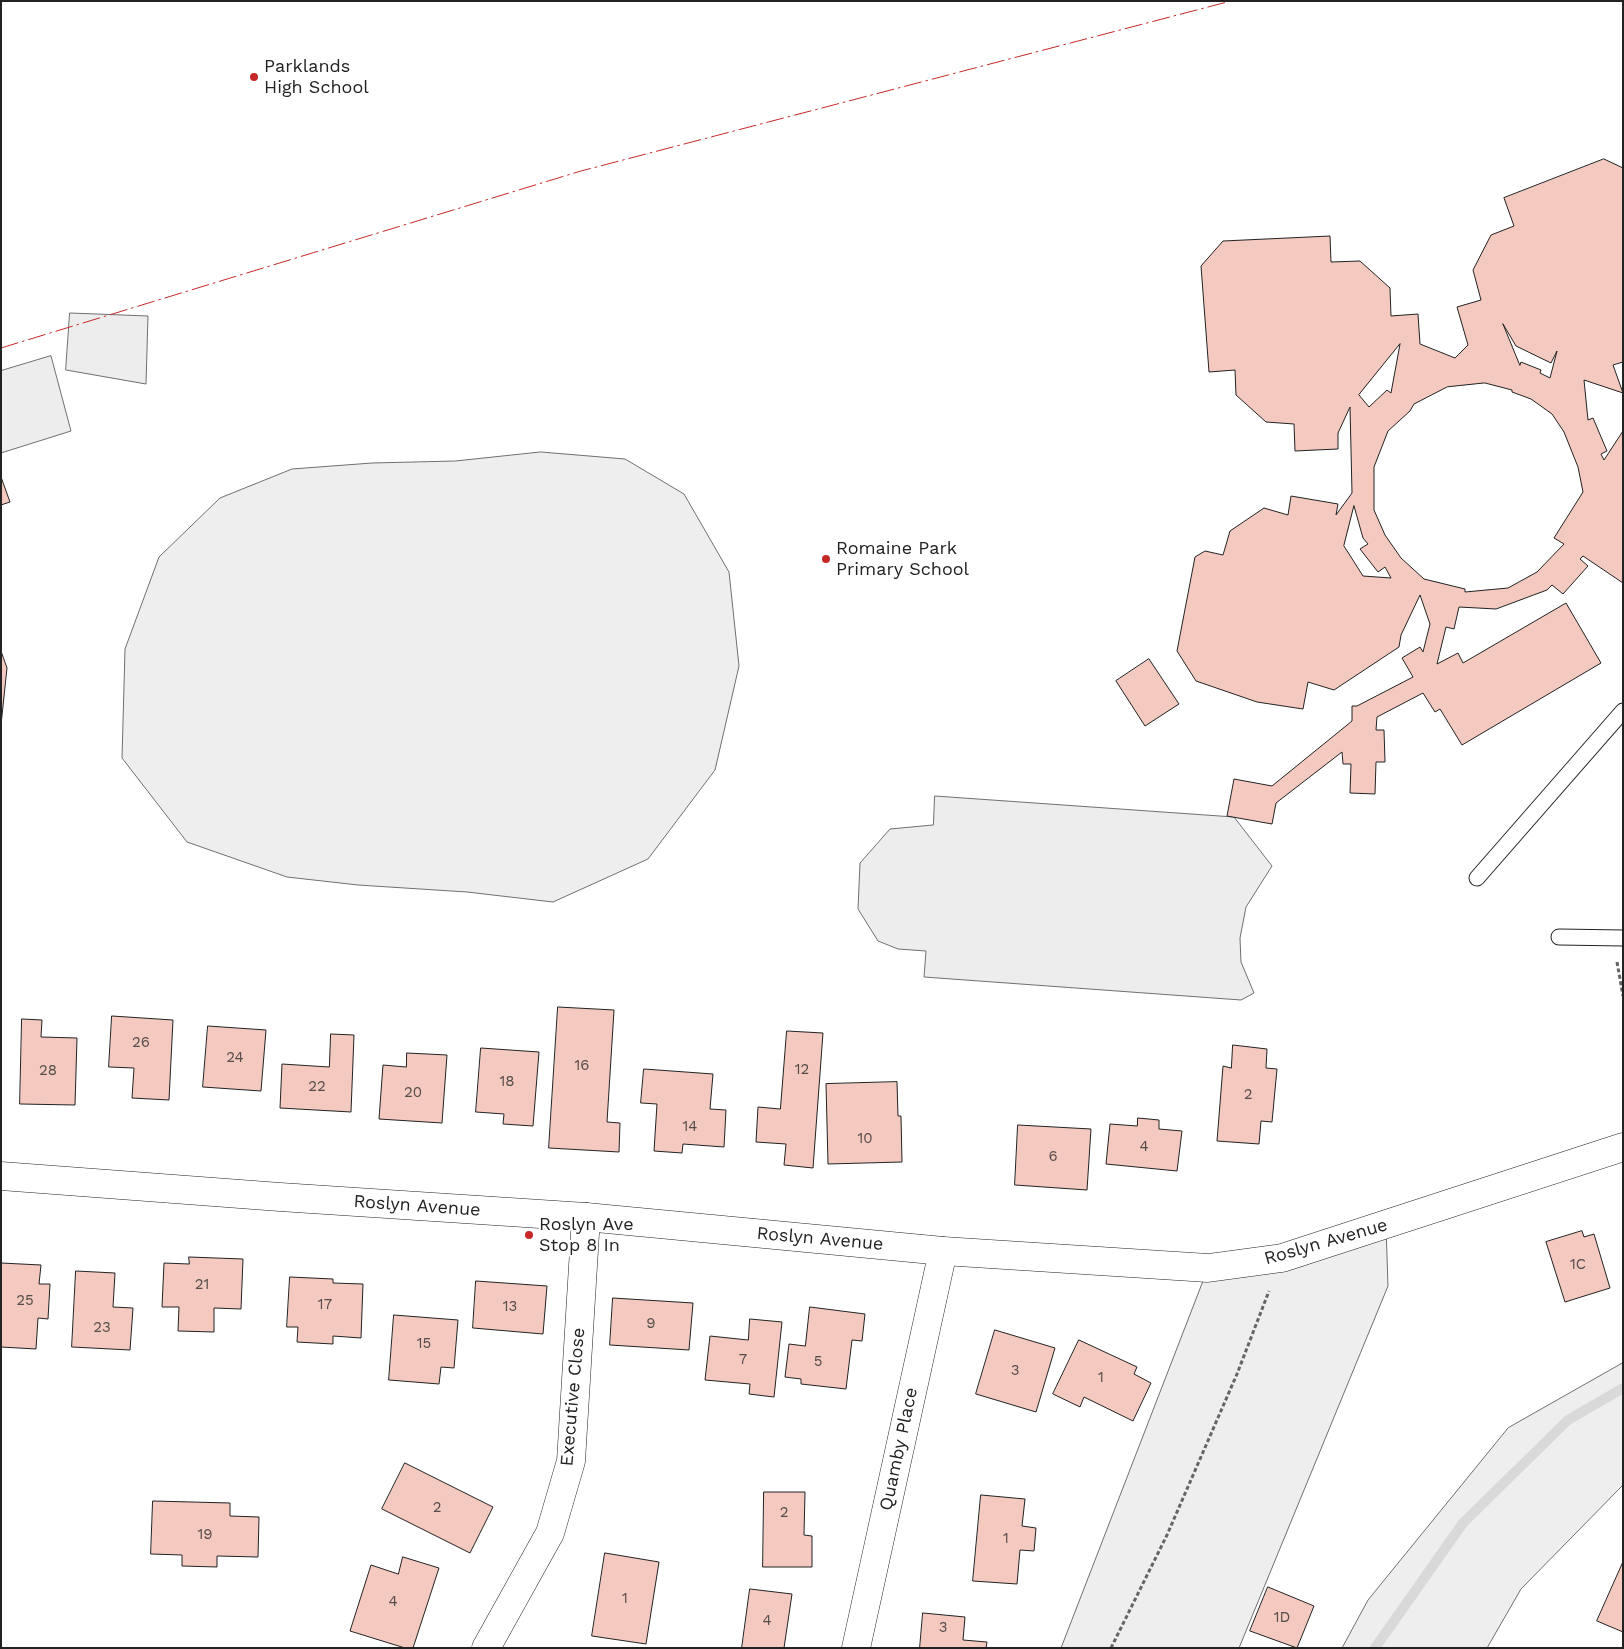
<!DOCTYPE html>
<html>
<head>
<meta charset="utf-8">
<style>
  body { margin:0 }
  #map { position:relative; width:1624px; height:1649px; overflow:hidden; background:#fff; font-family:"Work Sans",sans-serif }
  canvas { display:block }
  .frame { position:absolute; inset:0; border:2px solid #222; pointer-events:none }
</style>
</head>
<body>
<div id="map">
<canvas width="1624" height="1649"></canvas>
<div class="frame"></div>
</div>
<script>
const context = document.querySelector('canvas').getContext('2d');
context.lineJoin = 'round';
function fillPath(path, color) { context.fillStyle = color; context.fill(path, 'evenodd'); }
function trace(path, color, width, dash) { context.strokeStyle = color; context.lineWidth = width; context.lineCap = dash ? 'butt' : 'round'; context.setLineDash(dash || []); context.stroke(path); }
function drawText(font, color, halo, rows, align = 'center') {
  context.font = font + ' "Work Sans",sans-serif'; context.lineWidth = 4; context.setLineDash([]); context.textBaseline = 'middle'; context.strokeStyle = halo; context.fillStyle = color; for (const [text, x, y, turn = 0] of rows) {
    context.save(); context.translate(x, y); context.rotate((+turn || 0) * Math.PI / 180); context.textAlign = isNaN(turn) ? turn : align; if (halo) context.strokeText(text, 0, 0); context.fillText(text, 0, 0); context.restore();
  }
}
const green = new Path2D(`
  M541,452l84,7 59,35 45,78 10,94 -24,104 -67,89 -95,43 -86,-10 -109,-7 -71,-8 -100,-35 -65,-84 3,-109 34,-92 61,-59 72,-29 80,-6 83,-2z
  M1386,1226l2,60 -149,362h-178l147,-380z
  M1623,1363v122l-102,104 -34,59h-145l26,-48 140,-172z`);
fillPath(green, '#eee');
trace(green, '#6f6f6f', 1);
const parking = new Path2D(`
  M70,313l78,3 -2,68 -80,-14z
  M51,356l20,75 -70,22v-82z
  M935,796l299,21 38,49 -26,41 -6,31 1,24 13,31 -13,7 -317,-23 2,-26 -28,-2 -20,-8 -20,-32 2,-46 30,-34 43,-4z`);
fillPath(parking, '#ededed');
trace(parking, '#6f6f6f', 1);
trace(new Path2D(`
  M1375,1648l88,-125 105,-103 55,-32`), '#d9d9d9', 10);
const building = new Path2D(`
  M1604,159l19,9v194l-10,3 10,28 -39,-13 4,40 5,-2 14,33 -6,3 3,6 19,-29v152l-40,-27 -3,3 8,7 -25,28 -11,-9 -5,5 -51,19 -37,-2 -5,22 -8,-2 -9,37 21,-11 5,10 103,-60 35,60 -139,82 -22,-36 -5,3 -12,-19 -46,24 -1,13h8l1,32h-9l-1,32 -25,-1 1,-29h-8l-1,-12 -66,51 -4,21 -45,-8 7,-37 38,7 80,-65v-15h5l56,-29 -11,-19 18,-11 3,5 7,-28 -10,-29 -19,40 -2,12 -65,43 -26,-8 -5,27 -46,-7 -61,-21 -19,-30 18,-94 10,-6 18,4 7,-24 34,-23 24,7 3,-19 47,8 -2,11 16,-22 -2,-86 -12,26v16l-43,2 -1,-27 -28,-2 -30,-27 -1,-25 -26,2 -8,-106 22,-25 107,-5 1,26 29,-1 30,27 1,28 27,-2 2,30 35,14 13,-13 -11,-38 24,-7 -8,-30 18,-35 23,-9 -10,-28zM1503,324l13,22 35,17 6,-12 -7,27 -10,-5 1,-3 -20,-8 -1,3zM1400,344l-9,49 -4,-3 -18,17 -10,-12zM1485,383l27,7v2l19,7 21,15 12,18 14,35 5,25 -29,46 10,6 -27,28 -29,16 -43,4v-3l-41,-10 -23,-21 -16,-23 -11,-25v-43l14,-36 22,-20 4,-7 33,-17zM1354,506l9,32 5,6 -8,5 18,23 7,-5 6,11 -28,-2 -19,-30z
  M1,477l9,25 -9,3z
  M1,651l6,17 -6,57z
  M1149,659l30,45 -34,22 -29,-45z
  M558,1007l56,3 -7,112 13,1 -1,29 -70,-4z
  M112,1016l61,4 -4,80 -37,-2 2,-30 -25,-1z
  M22,1019l20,1 -1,17 36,1 -2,67 -55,-1z
  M208,1026l58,4 -5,61 -58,-4z
  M787,1031l36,2 -10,135 -29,-3 2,-21 -30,-2 2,-35 22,2z
  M331,1034l23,1 -3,77 -71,-4 2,-44 47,3z
  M1233,1045l34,4 -1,19 11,1 -5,53 -11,-1 -2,23 -42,-3 6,-75 8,2z
  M481,1048l58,4 -6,74 -30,-2 1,-10 -28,-2z
  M407,1053l40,2 -5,68 -63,-4 4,-54 23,2z
  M644,1069l69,5 -3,35 16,1 -2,37 -41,-3 -1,9 -28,-2 3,-47 -16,-1z
  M897,1082l1,34h3l1,46 -74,2 -2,-80z
  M1138,1118l21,2v9l23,2 -5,40 -71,-7 4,-40 27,2z
  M1018,1125l73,4 -4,61 -72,-5z
  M1582,1231l2,6 10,-3 16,54 -45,14 -19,-60z
  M189,1257l54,2 -2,50 -27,-1v24l-36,-1 1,-24h-17l2,-44 25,1z
  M1,1263l40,2 -2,19h11l-2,35 -10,-1 -2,31 -35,-2z
  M76,1271l39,2 -2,34 20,1 -3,42 -58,-3z
  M290,1277l43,2v4l30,1 -2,54 -28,-2v8l-36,-2 1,-15h-11z
  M476,1281l71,5 -4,48 -70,-6z
  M613,1298l80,5 -4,47 -79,-5z
  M810,1307l55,7 -3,27 -10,-1 -6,49 -45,-5v-5l-16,-2 4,-33 16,2z
  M394,1315l64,5 -4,48 -13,-1 -2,17 -50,-4z
  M750,1319l32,3 -8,75 -25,-3 1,-10 -45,-4 5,-44 38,4z
  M995,1330l60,18 -19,64 -60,-18z
  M1079,1340l58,27 -3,7 17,9 -18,38 -49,-24 -4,10 -27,-13z
  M405,1463l88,44 -23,46 -88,-44z
  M764,1492h41l-1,43 8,1v31h-49z
  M981,1495l44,4 -3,27 14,2 -2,23 -14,-1 -3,34 -44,-3z
  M153,1501l77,2v13l29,1 -1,40 -41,-1v11l-35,-1v-11l-31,-1z
  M605,1553l54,9 -13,82 -54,-8z
  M403,1557l36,11 -26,80h-8l-55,-17 21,-66 27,9z
  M1623,1562v70l-26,-11z
  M1268,1587l46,19 -17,42 -47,-17z
  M750,1589l42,5 -8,54h-42z
  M923,1613l42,4 -2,23 24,2 -1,6h-66z`);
fillPath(building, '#f3c9c0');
trace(building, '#222', 1);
const service = new Path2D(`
  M1477,878l146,-167
  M1559,937l64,1`);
const minor = new Path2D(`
  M486,1648l64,-115 21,-72 15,-244
  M856,1648l87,-397`);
const tertiary = new Path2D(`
  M1,1176l279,21 306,20 357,34 265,17 74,-10 341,-111`);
trace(service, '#222', 17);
trace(minor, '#222', 29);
trace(tertiary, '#222', 29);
trace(new Path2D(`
  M1617,962l6,34
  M1111,1648l56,-113 70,-161 32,-83`), '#646464', 3, [4, 2.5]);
trace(service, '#fff', 15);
trace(minor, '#fff', 28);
trace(tertiary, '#fff', 28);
trace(new Path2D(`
  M1,348l580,-177 650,-170`), '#c62828', 1, [18, 4, 2.5, 4]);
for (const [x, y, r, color] of [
  [254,77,5,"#c62828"],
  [826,559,5,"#c62828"],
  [529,1235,5,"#c62828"]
]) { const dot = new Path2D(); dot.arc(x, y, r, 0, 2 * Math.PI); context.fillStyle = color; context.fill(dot); trace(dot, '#fff', 2); }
drawText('15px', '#564c4a', null, [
  ["26",141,1043],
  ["24",235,1058],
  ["16",582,1066],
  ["12",802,1070],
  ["28",48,1071],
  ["18",507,1082],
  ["22",317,1087],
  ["20",413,1093],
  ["2",1248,1095],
  ["14",690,1127],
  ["10",865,1139],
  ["4",1144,1147],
  ["6",1053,1157],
  ["1C",1578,1265],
  ["21",202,1285],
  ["25",25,1301],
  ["17",325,1305],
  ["13",510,1307],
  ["9",651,1324],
  ["23",102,1328],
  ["15",424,1344],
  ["7",743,1360],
  ["5",818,1362],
  ["3",1015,1371],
  ["1",1101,1378],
  ["2",437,1508],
  ["2",784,1513],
  ["19",205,1535],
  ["1",1006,1539],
  ["1",625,1599],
  ["4",393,1602],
  ["1D",1282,1618],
  ["4",767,1621],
  ["3",943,1628]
]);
drawText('18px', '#222', '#fff', [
  ["Parklands",264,67],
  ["High School",264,88],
  ["Romaine Park",836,549],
  ["Primary School",836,570],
  ["Roslyn Ave",539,1225],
  ["Stop 8 In",539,1246]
], 'left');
drawText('18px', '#222', '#fff', [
  ["Roslyn Avenue",417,1206,4],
  ["Roslyn Avenue",820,1239,5],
  ["Roslyn Avenue",1326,1242,-16],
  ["Executive Close",573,1397,-85],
  ["Quamby Place",899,1449,-78]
]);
</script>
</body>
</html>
